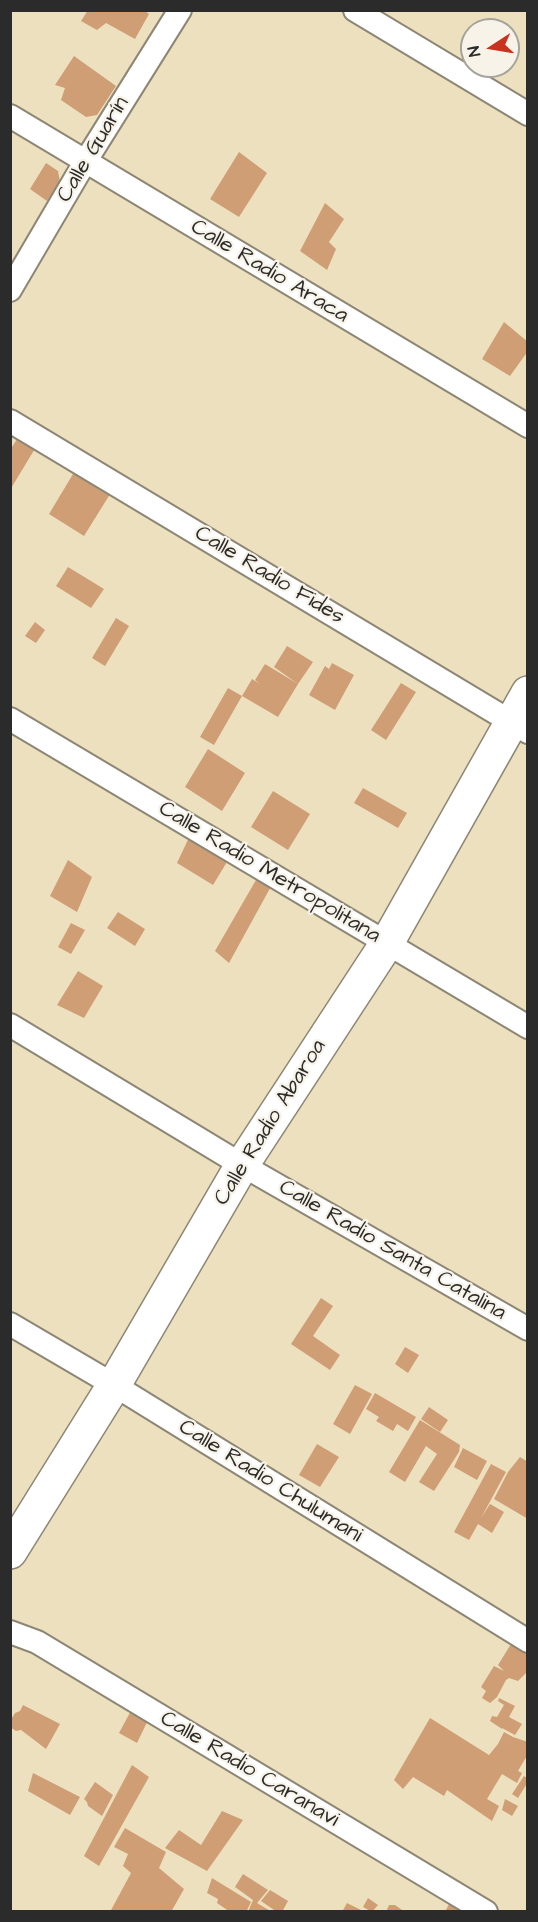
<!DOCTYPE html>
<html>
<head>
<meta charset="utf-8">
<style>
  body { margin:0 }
  #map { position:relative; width:538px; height:1922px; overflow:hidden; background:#ede0bf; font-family:"Architects Daughter",sans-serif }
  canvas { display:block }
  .frame { position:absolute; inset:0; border:12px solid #2b2b2b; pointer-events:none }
  .north { position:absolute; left:460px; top:18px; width:60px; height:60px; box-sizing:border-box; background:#f7f3e8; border:2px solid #a5a39c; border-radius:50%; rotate:258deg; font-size:16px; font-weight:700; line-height:24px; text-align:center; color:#2b2b2b }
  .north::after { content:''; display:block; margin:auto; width:21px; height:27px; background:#c8321e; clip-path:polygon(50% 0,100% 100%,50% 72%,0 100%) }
</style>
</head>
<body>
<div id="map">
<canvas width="538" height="1922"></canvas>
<div class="frame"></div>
<div class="north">N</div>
</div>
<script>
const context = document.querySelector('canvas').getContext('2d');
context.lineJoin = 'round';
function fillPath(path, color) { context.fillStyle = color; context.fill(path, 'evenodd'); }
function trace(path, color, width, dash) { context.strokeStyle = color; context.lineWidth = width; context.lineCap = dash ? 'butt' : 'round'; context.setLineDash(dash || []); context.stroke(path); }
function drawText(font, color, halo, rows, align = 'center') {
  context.font = font + ' "Architects Daughter",sans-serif'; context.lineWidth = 4.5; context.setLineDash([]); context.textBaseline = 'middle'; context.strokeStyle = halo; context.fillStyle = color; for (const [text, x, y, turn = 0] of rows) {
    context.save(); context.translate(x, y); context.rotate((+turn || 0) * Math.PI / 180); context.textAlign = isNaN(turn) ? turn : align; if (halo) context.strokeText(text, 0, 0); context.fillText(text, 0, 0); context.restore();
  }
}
fillPath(new Path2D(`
  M88,10h56l5,4 -14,25 -29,-16 -9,7 -16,-9z
  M74,56l42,30 -19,29 -11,2 -25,-17 4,-12 -10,-3z
  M239,152l28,21 -28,44 -29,-18z
  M46,163l12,8 2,11 -13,19 -17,-12z
  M325,203l19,16 -15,23 7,7 -9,21 -27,-19z
  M504,322l24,20v9l-18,25 -28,-17z
  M19,436l17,11 -26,43v-40z
  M76,469l36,22 -28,45 -35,-22z
  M68,567l36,22 -13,19 -35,-22z
  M116,618l13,8 -24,40 -13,-8z
  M35,622l10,8 -9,13 -11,-7z
  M287,646l26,16 -15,22 -24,-17z
  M332,663l22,12 -19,35 -26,-15 16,-29 4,3z
  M265,664l33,20 -20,33 -36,-21 10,-17 8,5 -5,-4z
  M401,683l15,9 -30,48 -15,-10z
  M228,688l14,8 -28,49 -14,-8z
  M208,749l37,24 -23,38 -37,-24z
  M363,788l44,25 -9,15 -44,-25z
  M273,791l37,23 -22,36 -37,-23z
  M193,829l40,23 -20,33 -36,-22z
  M68,860l24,17 -15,35 -27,-16z
  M260,873l14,8 -45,82 -14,-12z
  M118,912l27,17 -10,17 -28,-18z
  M71,923l14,7 -14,24 -13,-7z
  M78,971l25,15 -19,32 -27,-13z
  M321,1298l12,8 -20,30 27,19 -10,15 -39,-26z
  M405,1347l14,8 -11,18 -13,-9z
  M355,1385l17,9 -22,40 -17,-10z
  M375,1393l41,24 -8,14 -11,-7 -4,7 -17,-10 3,-4 -13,-8z
  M429,1407l19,13 -8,12 -19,-13z
  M420,1420l40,25 -1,7 -25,39 -15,-9 18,-28 -11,-8 -21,36 -16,-10z
  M317,1444l22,13 -19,30 -21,-12z
  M463,1448l24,13 -10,19 -23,-13z
  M520,1457l8,5v57l-34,-20 14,-27z
  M491,1464l15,8 -25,46 9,-14 14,8 -12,21 -14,-9 -9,16 -15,-8z
  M511,1644l7,5 2,-4 8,4v22l-10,10 -9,-3 -3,2 -9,17 -7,6 -8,-5 4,-7 -5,-4 13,-21 10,5 -6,-6z
  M499,1698l16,8 -6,11 13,7 -7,11 -13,-7v1l-12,-8 2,-5 5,1 7,-12 -6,-4z
  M23,1705l37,19 -14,25 -25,-19 -5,1 -6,-4v-6l5,-8 5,-2z
  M133,1707l16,11 -12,25 -18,-10z
  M430,1718l59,37 9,-11 6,-12 9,5 15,5v12l-10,17 4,2 -5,10 -15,-9 -15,25 12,7 -7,15 -45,-31 -3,6 -31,-19 -10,12 -9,-9z
  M132,1765l17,12 -50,89 -15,-10z
  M33,1773l47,24 -10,18 -42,-24z
  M524,1776l4,3v3l-10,16 -6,-4z
  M95,1782l18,13 -11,21 -14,-10 -1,-4 -3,-3z
  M505,1799l13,7 -6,10 -10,-6z
  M222,1811l21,9 -36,51 -42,-23 14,-18 22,15z
  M125,1828l41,24 -7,16 25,21 -13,23h-61l21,-39 -8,-7 5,-12 -14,-7z
  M243,1874l25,16 -11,13 15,9h-24l5,-12 -18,-13z
  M212,1878l39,24 -5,10h-16l-13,-9 1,-4 -11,-6z
  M270,1890l18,11 -6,11h-5l-16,-11z
  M453,1896l25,16h-33z
  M368,1898l10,7 -6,7 -9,-5z
  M347,1903l18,9h-23z
  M389,1905h6l10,7h-19z`), '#cf9e75');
const street = new Path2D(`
  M355,10l173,104
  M10,116l518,310
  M10,290l75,-128 95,-152
  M10,421l518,311
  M10,719l518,308
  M10,1025l232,140 286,164
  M10,1324l104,61 414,256
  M10,1632l27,10 449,270`);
const secondary = new Path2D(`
  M10,1552l104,-167 128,-220 145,-222 141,-250`);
trace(street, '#8c8675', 26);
trace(secondary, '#8c8675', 36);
trace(street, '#fff', 22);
trace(secondary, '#fff', 33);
drawText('22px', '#2b2b2b', '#f7f3e8', [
  ["Calle Guarín",94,150,-59],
  ["Calle Radio Araca",269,272,31],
  ["Calle Radio Fides",269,576,31],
  ["Calle Radio Metropolitana",269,873,31],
  ["Calle Radio Abaroa",271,1123,-58],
  ["Calle Radio Santa Catalina",392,1251,30],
  ["Calle Radio Chulumani",270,1482,32],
  ["Calle Radio Caranavi",249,1770,31]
]);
</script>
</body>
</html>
